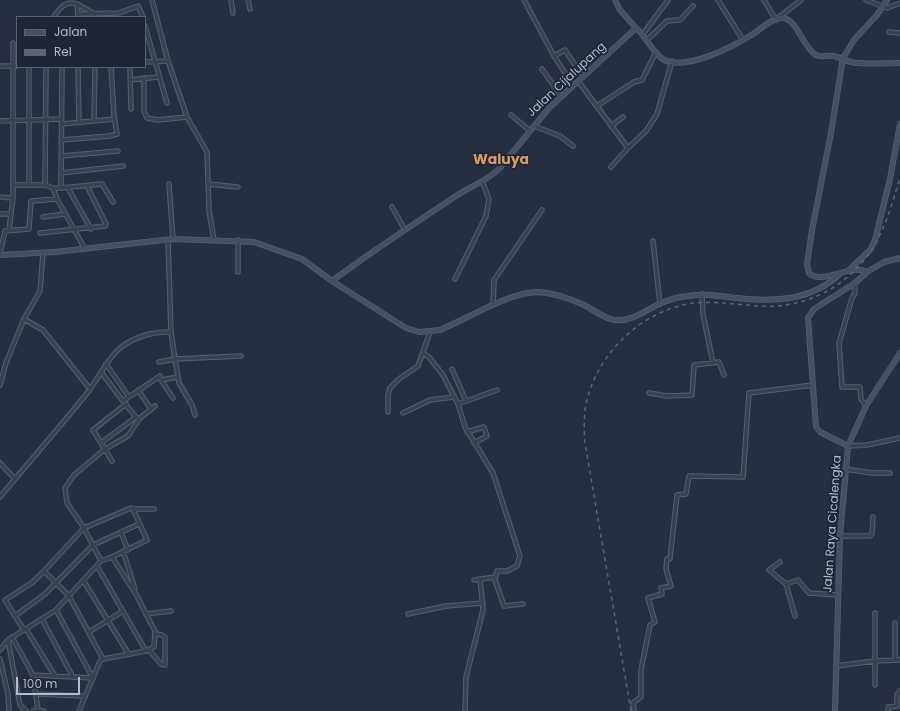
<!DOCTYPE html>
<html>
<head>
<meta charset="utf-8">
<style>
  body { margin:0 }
  #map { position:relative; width:900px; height:711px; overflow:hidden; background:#252f40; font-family:Poppins,sans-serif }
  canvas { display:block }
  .legend { position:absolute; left:16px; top:16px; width:130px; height:52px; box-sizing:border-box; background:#1e2635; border:1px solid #5a6271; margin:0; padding:5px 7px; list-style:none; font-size:12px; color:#b5bccb }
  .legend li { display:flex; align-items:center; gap:8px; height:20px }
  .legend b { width:20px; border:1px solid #5a6271 }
  .scale { position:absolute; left:16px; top:677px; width:64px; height:18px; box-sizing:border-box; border:2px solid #b5bccb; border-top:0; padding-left:5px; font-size:12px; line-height:14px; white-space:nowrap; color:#b5bccb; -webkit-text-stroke:3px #1e2635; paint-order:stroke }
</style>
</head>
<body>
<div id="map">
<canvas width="900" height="711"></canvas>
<ul class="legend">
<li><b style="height:5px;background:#475063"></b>Jalan</li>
<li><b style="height:5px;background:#5b6577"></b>Rel</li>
</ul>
<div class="scale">100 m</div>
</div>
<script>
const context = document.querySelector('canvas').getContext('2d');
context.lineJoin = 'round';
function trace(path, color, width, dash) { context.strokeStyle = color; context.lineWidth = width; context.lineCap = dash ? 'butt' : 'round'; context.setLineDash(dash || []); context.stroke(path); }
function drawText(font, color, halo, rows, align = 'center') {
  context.font = font + ' Poppins,sans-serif'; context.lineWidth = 3.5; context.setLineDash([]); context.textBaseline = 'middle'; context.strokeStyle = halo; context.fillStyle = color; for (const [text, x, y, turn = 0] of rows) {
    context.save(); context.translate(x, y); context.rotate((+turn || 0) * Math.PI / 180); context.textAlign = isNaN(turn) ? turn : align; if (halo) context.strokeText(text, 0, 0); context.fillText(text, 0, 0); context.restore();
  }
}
const street = new Path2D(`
  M152,0l16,61
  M231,0l2,13
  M248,0l2,9
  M524,0l30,56 11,-6 18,27
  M718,0l25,40
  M764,0l12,20
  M866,0l21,8 13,-5
  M77,4l18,10v3
  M78,14l41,-1 19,-7 5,11
  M54,17c5,-9 12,-17 23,-13l1,13
  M778,18l23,-18
  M145,26l22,77
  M889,32l11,1
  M643,34l25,-34
  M647,40l20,-19 13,-1 13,-14
  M554,56l19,29
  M145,62l23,-1 19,56 20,35 2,59 5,29
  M0,66h17
  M29,67v118
  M78,67l1,55
  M130,67l1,42
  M542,69l19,27
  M144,78v33l3,7 11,2 29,-3
  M130,80l29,-3
  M578,81l50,67 18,-17 11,-17 15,-53
  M597,106l37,-24 8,-2 14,-28
  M511,115l18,15
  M94,120l1,-53
  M0,121l61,-2
  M62,124l52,-5
  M534,126l26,10 13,10
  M611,126l12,-9
  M62,140l47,-4 8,-2 -3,-18 -3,-49
  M61,156l57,-5
  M611,167l17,-19
  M61,173l62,-7
  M169,184l4,55
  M208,184l30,3
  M13,185h32l8,3h8l1,-121
  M45,185l1,-118
  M53,188l4,11 28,50
  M61,188l41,-4 11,18
  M68,188l23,41
  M0,197l13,1
  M392,207l13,23
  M0,214h11l2,-16v-155
  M43,217l22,-3
  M9,230l2,-16
  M40,233l65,-7 1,-2 -19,-38
  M168,240l3,92 4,27 66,-3
  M653,241l7,63
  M0,253l5,-22 24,-2 2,-28 26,-2
  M43,253l-3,38 -16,28 19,11 47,59
  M238,272v-32
  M455,279l31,-63 3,-17 -7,-18
  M855,283v10l-3,5 -13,45 3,44h18l1,12 5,7
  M702,294l1,20 10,49
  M493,305l1,-25 48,-70
  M423,353l6,4 14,18 15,29 7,23 28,46 27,83 -3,10 -10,5h-10l-2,9 9,26 19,-2
  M159,362l16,-3 4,24 13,22 3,10
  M106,364l23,33
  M452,369l14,32
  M101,372l22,29 37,-25
  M0,385l6,-22 18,-44
  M138,390l13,19
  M649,393l18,3 25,-1 2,-30 25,-3 5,13
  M173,398l-12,-18 17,-3
  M458,404l39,-14
  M388,412v-17l2,-7 9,-9 19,-13 12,-34
  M403,413l27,-13 24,-3
  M139,419l16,-13
  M467,432l17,-5 3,9 -13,7
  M101,443l35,-26 -11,-13
  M848,446l19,-1 33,-7
  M112,461l-19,-31 33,-26
  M0,463l14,15
  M845,469l27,4h18
  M0,497c29,-35 59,-69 88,-105 11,-14 18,-32 32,-44 14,-11 34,-17 51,-16
  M133,509h21
  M121,532l7,18
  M840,536h30l2,-3 1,-16
  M123,551l12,38
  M101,561l11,-4 24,37 10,20 25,-3
  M780,562l-11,8 17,14 12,-4 11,13 28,2
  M97,566l49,85
  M83,580l45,73
  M474,580l21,-3
  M786,584l9,32
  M56,610l37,68
  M875,613v72
  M408,614l38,-8 37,-3
  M15,616l-10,-16 28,-18 11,-11
  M42,619l31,58
  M895,623v37
  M26,629l29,47
  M24,630l-9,-14 30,-22 48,-49 46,-21
  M89,632l34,-21
  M12,637l21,38 5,36
  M8,640l12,65 6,6
  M0,650l8,-10 48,-30 45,-49 -17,-33 -17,-25 -2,-15 9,-13 31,-26 23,-13 11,-17 -3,-2
  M149,650l12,14 4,1v-28l-3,-2 -6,-1
  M0,659l8,35 1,17
  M103,659l-34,-63 -25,-25 40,-43 47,-20 2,1 14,31 -35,17
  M836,666l39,-5 25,-1
  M33,675l60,3
  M36,694l48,2
  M33,711h11
  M79,711l21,-50 3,-2 43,-8 8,-4 1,-16 -9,-17
  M465,711l1,-34 17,-67 -3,-31
  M634,711l-1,-8 8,-6v-27l9,-45 5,-3 -7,-24 14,-4 -1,-6 10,-2 -5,-17 1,-10h3l7,-64 9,-1 3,-18 54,1 6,-84 64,-8
  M888,711v-4l9,-1v-11l3,-4`);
const secondary = new Path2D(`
  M887,0l-10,15 -23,25 -11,18 -12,75 -19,97 -5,34 2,9c11,13 43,-10 58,-1l17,-10 16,-4
  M636,28c10,8 18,27 28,32 23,11 70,-14 89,-26 8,-5 19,-16 29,-16 14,-1 22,31 34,37 6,3 12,0 18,1 6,1 11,5 17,6 15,3 33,1 49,1
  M0,255l55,-3 118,-13 81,3 48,17 30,22 74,47 13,4 21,-2c27,-11 69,-38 98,-38 15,1 33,7 46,13 10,5 19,13 30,15 17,2 31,-9 45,-16 9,-4 19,-7 29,-8 17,-3 32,0 48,2 38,4 76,3 105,-25
  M849,270l21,-20 5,-10 15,-61 10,-55
  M332,281c39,-29 80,-56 121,-83 15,-11 33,-16 46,-29l50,-61 87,-80 -16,-18 -5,-10
  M848,446l-28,-14 -4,-5 -8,-109 6,-9 41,-26 12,-11
  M835,711l5,-175 8,-90 18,-40 34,-53`);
trace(street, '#575f6e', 5.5);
trace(secondary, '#575f6e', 6);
trace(street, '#394150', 3.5);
trace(secondary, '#475063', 4.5);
trace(new Path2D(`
  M631,711l-46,-268c-1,-10 -1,-22 0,-33 8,-53 55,-100 109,-107 22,-2 44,2 66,3 26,2 56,-6 77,-21 41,-29 49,-62 63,-107`), '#5b6577', 1.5, [4, 4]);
drawText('12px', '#b5bccb', '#1e2635', [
  ["Jalan Cijalupang",567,80,-43],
  ["Jalan Raya Cicalengka",833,524,-86]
]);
drawText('bold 14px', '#d89c63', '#1e2635', [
  ["Waluya",501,160]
]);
</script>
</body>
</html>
